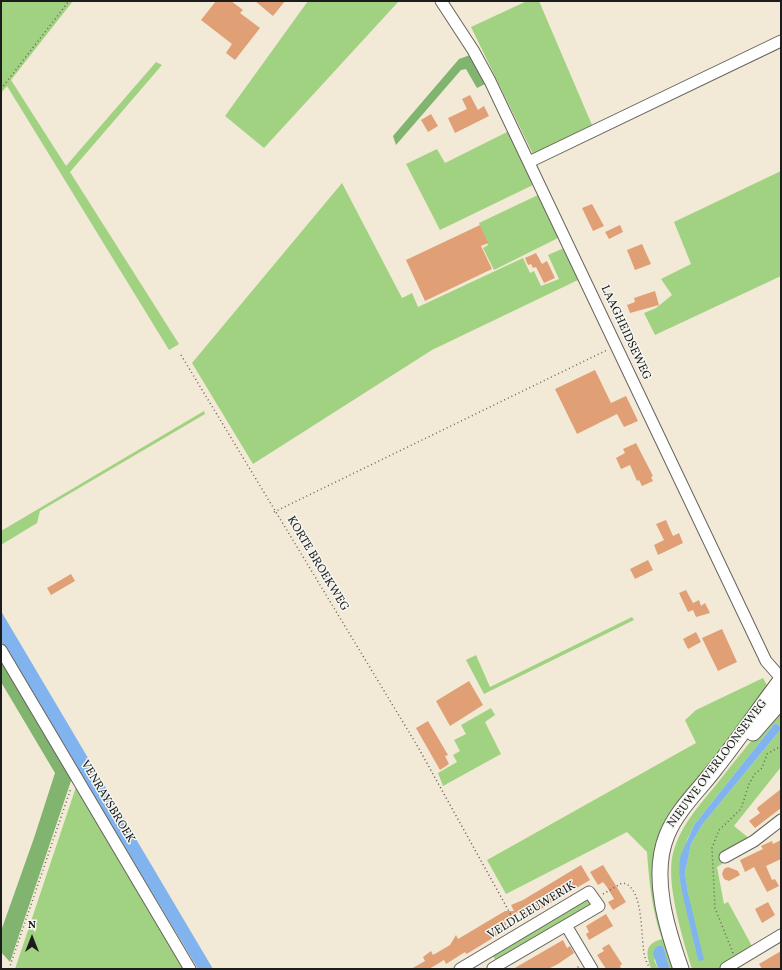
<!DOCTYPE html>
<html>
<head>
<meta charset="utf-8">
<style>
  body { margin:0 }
  #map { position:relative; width:782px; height:970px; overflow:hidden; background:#f2ead7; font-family:Vollkorn,serif }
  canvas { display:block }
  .frame { position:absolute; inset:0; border:2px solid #1c1c1c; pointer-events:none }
  .north { position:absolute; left:12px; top:918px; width:40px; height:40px; -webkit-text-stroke:3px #f6f6f2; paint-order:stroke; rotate:0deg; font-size:11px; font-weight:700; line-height:16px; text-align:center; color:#1c1c1c }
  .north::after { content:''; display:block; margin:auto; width:14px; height:18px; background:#1c1c1c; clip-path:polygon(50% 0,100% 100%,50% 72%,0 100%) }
</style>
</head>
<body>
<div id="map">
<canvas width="782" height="970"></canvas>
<div class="frame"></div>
<div class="north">N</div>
</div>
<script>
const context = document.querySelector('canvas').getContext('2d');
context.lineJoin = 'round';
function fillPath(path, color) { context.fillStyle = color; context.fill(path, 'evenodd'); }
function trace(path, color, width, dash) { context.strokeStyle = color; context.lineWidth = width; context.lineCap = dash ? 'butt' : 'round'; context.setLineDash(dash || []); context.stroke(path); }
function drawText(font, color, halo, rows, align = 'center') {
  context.font = font + ' Vollkorn,serif'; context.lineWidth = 3; context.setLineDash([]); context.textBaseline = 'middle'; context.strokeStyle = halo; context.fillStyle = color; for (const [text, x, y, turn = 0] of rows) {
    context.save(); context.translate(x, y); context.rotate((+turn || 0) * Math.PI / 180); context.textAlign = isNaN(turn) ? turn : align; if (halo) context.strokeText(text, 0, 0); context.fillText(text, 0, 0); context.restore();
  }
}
fillPath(new Path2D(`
  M1,1h72l-62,79 55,86 90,-104 6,3 -92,107 109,172 -10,6 -162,-264 -6,7z
  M308,1h91l-135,147 -39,-32z
  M527,1h12l53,124 -59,29 -62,-127z
  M509,131l26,53 -95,46 -34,-66 31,-15 8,14z
  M781,171v105l-126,59 -11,-22 12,-5 16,-13 -11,-16 30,-15 -17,-42z
  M342,183l60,115 10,-5 6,14 105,-49 7,15 4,-2 7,15 18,-7 -11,-24 16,-7 16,31 -148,71 -179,114 -61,-101z
  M540,194l20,43 -66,33 -11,-22 5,-3 -9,-22z
  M204,411l1,3 -165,97 -3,12 -36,22v-14z
  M632,617l2,3 -150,74 -18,-34 10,-5 14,32z
  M763,678l7,13 -108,153 16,125h-8l-7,-22 -9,13 4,9h-7c-5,-16 -7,-25 11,-30 -10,-27 -13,-58 -15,-87l-20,-20 -121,62 -19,-34 209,-117 -11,-23 11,-10z
  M781,705v22l-6,-4 -81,102 -7,15 -8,35 18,81 -12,-83 6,-29 11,-19 79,-96v38l-47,59 16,13 -23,22 -10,6 7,37 4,-2 25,46 -32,21h-29c-9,-29 -25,-81 -20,-111 6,-31 28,-53 47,-77 20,-26 41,-51 62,-76z
  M491,708l4,7 -10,7 16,32 -58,32 -5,-13 19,-11 -4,-7 7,-4 -6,-11 12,-6 -5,-9z
  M76,787l109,182h-170z
  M588,898l4,6 -95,58 -5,-7z`), '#a1d281');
fillPath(new Path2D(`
  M470,55l15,29 -8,4 -11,-19 -5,1 -65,75 -3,-9 66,-77z
  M1,660l71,118 -62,184 -9,-10v-21l33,-93 21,-65 -54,-91z`), '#80b46f');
fillPath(new Path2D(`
  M1,611l212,358h-15l-197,-328z
  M775,723l6,4v2l-79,96 -11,19 -6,29 3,20 16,67 -5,1 -2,-5 -14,-59 -4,-22 1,-18 14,-32z
  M658,946h5l7,23h-12l-5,-16 2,-5z`), '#81b4ee');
fillPath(new Path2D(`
  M216,1h15l12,9 -3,3 20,15 -25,32 -9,-7 6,-9 -31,-24z
  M255,1h30l-12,15z
  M470,95l8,15 6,-4 5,10 -34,17 -7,-15 19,-9 -5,-10z
  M431,114l7,12 -10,6 -7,-12z
  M592,204l12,22 -11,5 -11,-23z
  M480,225l8,18 -7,3 11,23 -67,32 -19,-41z
  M620,225l3,7 -14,7 -4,-7z
  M642,244l9,20 -16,6 -8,-20z
  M536,253l6,11 5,-3 8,17 -11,5 -8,-16 -3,1 -2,-4 -3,1 -3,-7z
  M655,291l4,14 -29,8 -3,-8 8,-3 -1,-4z
  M595,370l16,33 15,-7 12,25 -14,6 -7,-13 -40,20 -22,-45z
  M636,443l17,33 -2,1 2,4 -11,5 -3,-6 -2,1 -7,-16 -9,4 -5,-11 9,-5 -2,-4z
  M666,520l7,16 6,-3 4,10 -25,12 -4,-10 10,-5 -8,-16z
  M648,560l5,10 -18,9 -5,-10z
  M71,574l4,7 -24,14 -4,-7z
  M686,590l7,13 6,-3 2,6 4,-3 5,10 -14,4 -3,-7 -5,2 -9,-19z
  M722,629l15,33 -19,9 -16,-33z
  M696,632l5,10 -13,7 -5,-10z
  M469,681l14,24 -33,21 -14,-25z
  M428,721l20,34 -3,1 4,8 -9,6 -24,-42z
  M781,789v19l-26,20 -6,-7 11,-8 -3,-4 1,-2z
  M781,840v19l-15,7 6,14 3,-1 4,7 -12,6 -13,-25 -9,5 -5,-12 23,-11 -2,-3 11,-5 1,3z
  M581,865l9,15 -66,39 -4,-7 -16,9 5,7 -39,24 -4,2 -1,-2 -19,12 -2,-4 -15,9h-18l14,-8 -2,-4 8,-6 2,4 17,-10 6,-10 2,4 47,-28h9l-3,-6 12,-5z
  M603,865l23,37 -13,8 -5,-8 6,-3 -7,-12 -4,-5 -5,3 -8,-13z
  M728,867l10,4 2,4 -11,6 -5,-2 -2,-5 2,-5z
  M768,902l7,13 -13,8 -7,-14z
  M606,914l7,12 -24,14 -3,-6 3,-2 -3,-6z
  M563,940l4,8 3,-2 4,7 -16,11 -10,5h-35z
  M609,944l13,20 -2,2 1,3h-15l-9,-14 7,-4 -2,-3z
  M781,951v18h-19l-3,-5z`), '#e09f75');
const street = new Path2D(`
  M441,1l32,49 17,31 276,580 15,17
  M529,162l252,-121
  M1,650l189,319
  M725,857l29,-16 27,-21
  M567,927l25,42
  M726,968l55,-33
  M460,969l129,-77 10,14 -106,62`);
const secondary = new Path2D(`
  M753,733l28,-32
  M681,969c-14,-40 -31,-93 -14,-134 10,-25 32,-45 48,-66 23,-29 44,-60 66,-89`);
trace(street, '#67645d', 13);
trace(secondary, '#67645d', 17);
trace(new Path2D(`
  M1,89l68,-88
  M181,355l237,392 98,177
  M274,512l333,-162
  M603,894l19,-11c23,2 18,58 23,74 1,4 3,8 5,12
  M733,953l-18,-45 -3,-60 7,-18 22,-21 8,-25 6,-10 7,-6 5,-14 14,-8
  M9,969l62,-181
  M574,969l6,-3`), '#67645d', 1.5, [1, 3]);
trace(street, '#fff', 11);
trace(secondary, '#fff', 15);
drawText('12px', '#1c1c1c', '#f6f6f2', [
  ["LAAGHEIDSEWEG",625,333,65],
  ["KORTE BROEKWEG",317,564,59],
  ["NIEUWE OVERLOONSEWEG",718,764,-53],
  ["VENRAYSBROEK",107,802,59],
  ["VELDLEEUWERIK",532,911,-31]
]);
</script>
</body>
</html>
